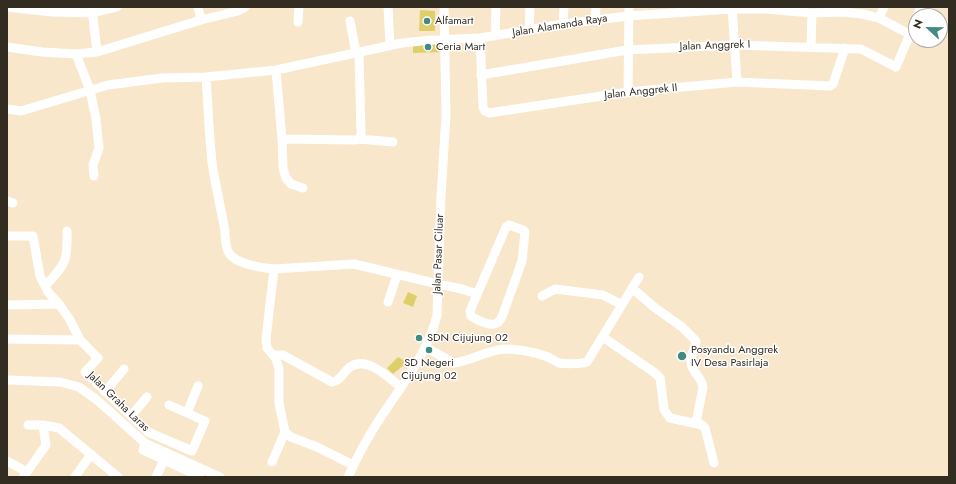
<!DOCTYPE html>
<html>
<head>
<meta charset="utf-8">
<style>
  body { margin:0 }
  #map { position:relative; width:956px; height:484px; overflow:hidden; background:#f9e7cb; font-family:Jost,sans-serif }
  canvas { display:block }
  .frame { position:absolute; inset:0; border:8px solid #332c21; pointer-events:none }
  .north { position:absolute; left:908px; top:8px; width:40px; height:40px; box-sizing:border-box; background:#fff; border:1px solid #adaba6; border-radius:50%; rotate:292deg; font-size:11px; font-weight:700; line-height:16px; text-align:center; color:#332c21 }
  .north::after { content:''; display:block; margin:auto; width:14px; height:18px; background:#448a84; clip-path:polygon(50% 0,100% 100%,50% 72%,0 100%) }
</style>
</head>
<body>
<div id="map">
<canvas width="956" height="484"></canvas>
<div class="frame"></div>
<div class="north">N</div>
</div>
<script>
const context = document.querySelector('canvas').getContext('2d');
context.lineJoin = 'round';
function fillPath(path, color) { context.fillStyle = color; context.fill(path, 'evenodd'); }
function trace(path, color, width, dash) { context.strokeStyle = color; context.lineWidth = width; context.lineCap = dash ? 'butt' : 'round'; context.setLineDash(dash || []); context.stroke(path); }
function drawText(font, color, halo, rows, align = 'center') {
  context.font = font + ' Jost,sans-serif'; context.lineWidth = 3; context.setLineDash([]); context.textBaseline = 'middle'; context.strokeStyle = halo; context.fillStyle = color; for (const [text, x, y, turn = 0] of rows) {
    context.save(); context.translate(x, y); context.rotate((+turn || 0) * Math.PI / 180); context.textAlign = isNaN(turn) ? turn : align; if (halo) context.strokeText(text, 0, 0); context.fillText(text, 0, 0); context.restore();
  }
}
fillPath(new Path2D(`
  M420,10l15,1v20h-16z
  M443,41v11l-30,1v-10z
  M408,292l9,4 -4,11 -10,-4z
  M398,357l5,3 2,4 -12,10 -6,-6z`), '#dfcf6a');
trace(new Path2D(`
  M7,7l45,5 41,1 24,-6
  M198,7l3,13
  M388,7l2,38
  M732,7l5,75
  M92,8l5,44
  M917,16l4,-9
  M879,18l5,-11
  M350,21l6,32
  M595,21l1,-14
  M298,22l1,-15
  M563,24l1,-17
  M529,30l1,-23
  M495,36l1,-29
  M480,38l3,69 2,4 4,2 139,-21 109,-10 93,4 3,-2 12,-36
  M7,47l35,5 34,2 21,-2 104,-32 37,-9 7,-4
  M811,47l1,-34
  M76,54l14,36 6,29 3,29 -6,17 1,11
  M276,70l6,69 1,29 3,10 5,6 12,4
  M481,75l146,-25 107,-5 127,4 35,18 20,-47
  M206,77c2,28 3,57 6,85 3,22 8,42 12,64 2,8 0,19 5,27 6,11 33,15 45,16l80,-5 84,20 24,5 15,5
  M628,92l1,-85
  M7,109l14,2 87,-26 54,-7 44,-1 70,-7 126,-27 29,-3 49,-2 83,-14 65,-8 104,-7h33l47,4 31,-1 19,2 17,4 32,17
  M282,139l73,1 4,-1 2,-5 -2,-82
  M359,139l34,3
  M7,201l6,2
  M509,225l14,5 2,2 -3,29 -19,53c-1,3 -3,7 -6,9 -6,4 -20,-3 -26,-7l-1,-5 36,-84z
  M7,236h26l7,40 8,16 11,12 11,16 10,20 18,18 -13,14 63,60 44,19 13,-30 -36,-16
  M274,269l-8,70 1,9 9,11 3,10v34l6,29 6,5 26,10 36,18
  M46,285c20,-21 22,-25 21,-54
  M632,288l22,19 28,20 14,14c-1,9 -8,17 -4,26 3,7 10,12 11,20l-7,36
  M542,296l13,-7 48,6 19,10
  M388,302l9,-27
  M7,305l52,-1
  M603,337l52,36 5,5 1,7 3,25 6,8 32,7 3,3 9,35
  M7,339l73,1
  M425,347l29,16c17,-2 33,-13 51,-14 13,0 28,3 40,7 5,1 9,5 14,7 7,1 22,1 28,-1l52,-85
  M273,355h10l49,27c9,-1 11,-10 18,-15 17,-12 39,11 51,20
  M7,380l53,2 19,5 18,13 48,43 75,34
  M105,392l19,-23
  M187,413l11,-27
  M131,416l16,-19
  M43,425l16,3 59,49
  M145,443l-2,7 57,27
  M7,461l20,11 -3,4
  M272,462l13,-30
  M27,472l19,-27 -3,-20h-15
  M75,477l16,-23
  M156,477l8,-17
  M348,477c7,-15 14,-30 23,-44 22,-38 56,-74 66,-118l4,-119 5,-80 -2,-109`), '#fff', 9);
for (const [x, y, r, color] of [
  [427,21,4,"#448a84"],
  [428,47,4,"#448a84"],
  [419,338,4,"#448a84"],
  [429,350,4,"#448a84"],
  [682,356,5,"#448a84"]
]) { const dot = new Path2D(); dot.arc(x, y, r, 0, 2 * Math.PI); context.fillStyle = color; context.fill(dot); trace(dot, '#fff', 1.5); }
drawText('11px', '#332c21', '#fff', [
  ["Alfamart",435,21],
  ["Ceria Mart",436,47],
  ["SDN Cijujung 02",427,338],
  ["Posyandu Anggrek",691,350],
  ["IV Desa Pasirlaja",691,363],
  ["SD Negeri",429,363,"center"],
  ["Cijujung 02",429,376,"center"]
], 'left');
drawText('11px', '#332c21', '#fff', [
  ["Jalan Alamanda Raya",560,26,-9],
  ["Jalan Anggrek I",715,46,-2],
  ["Jalan Anggrek II",641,92,-6],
  ["Jalan Pasar Ciluar",439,254,-88],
  ["Jalan Graha Laras",118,402,44]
]);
</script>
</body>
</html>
